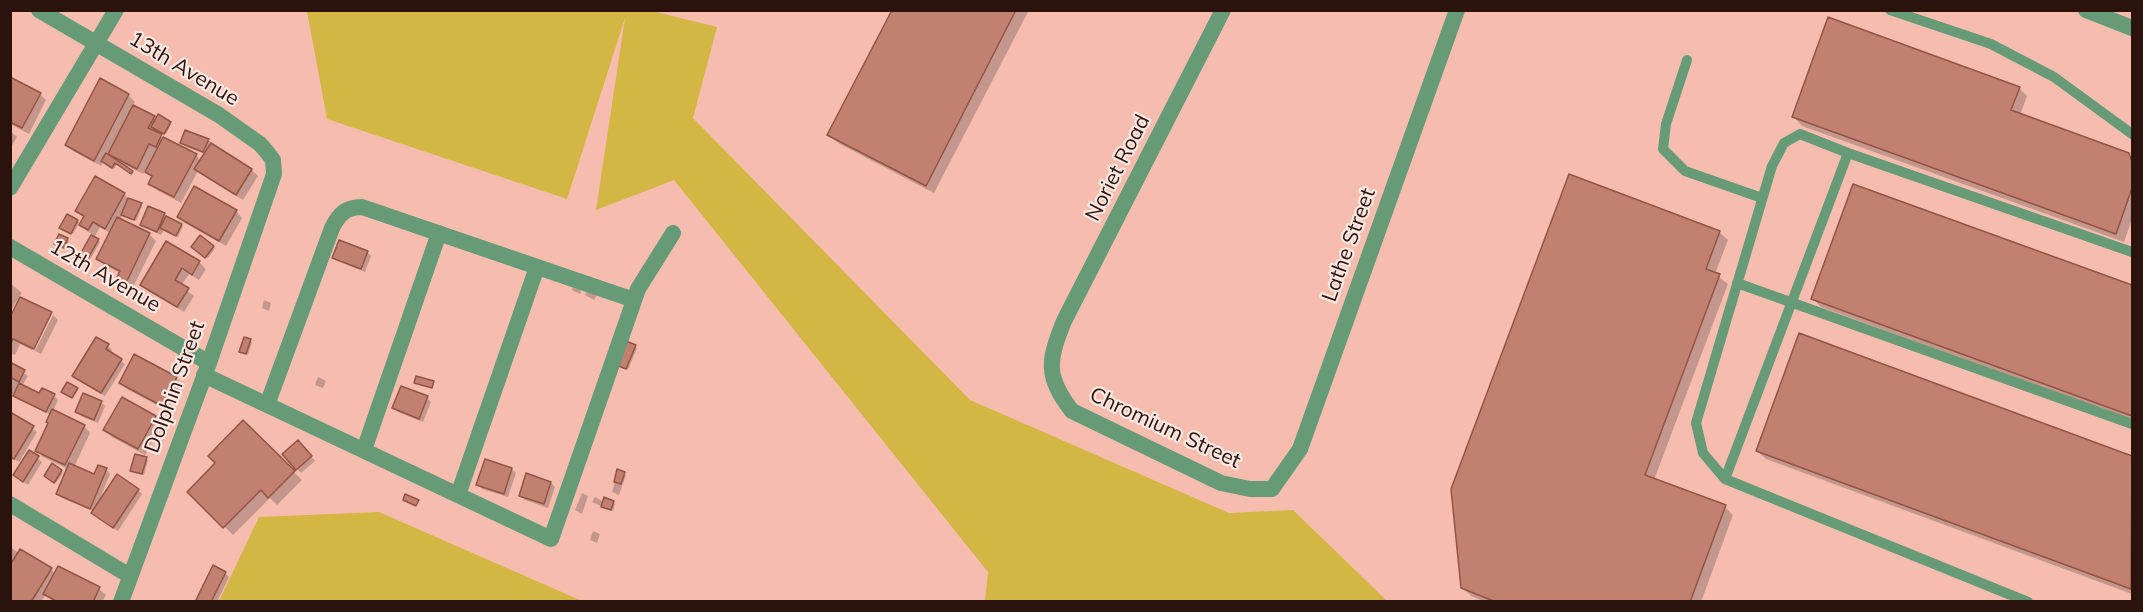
<!DOCTYPE html>
<html>
<head>
<meta charset="utf-8">
<style>
  body { margin:0 }
  #map { position:relative; width:2143px; height:612px; overflow:hidden; background:#f6bdaf; font-family:Mulish,sans-serif }
  canvas { display:block }
  .frame { position:absolute; inset:0; border:12px solid #2b120c; pointer-events:none }
</style>
</head>
<body>
<div id="map">
<canvas width="2143" height="612"></canvas>
<div class="frame"></div>
</div>
<script>
const context = document.querySelector('canvas').getContext('2d');
context.lineJoin = 'round';
function fillPath(path, color) { context.fillStyle = color; context.fill(path, 'evenodd'); }
function trace(path, color, width, dash) { context.strokeStyle = color; context.lineWidth = width; context.lineCap = dash ? 'butt' : 'round'; context.setLineDash(dash || []); context.stroke(path); }
function drawText(font, color, halo, rows, align = 'center') {
  context.font = font + ' Mulish,sans-serif'; context.lineWidth = 4.5; context.setLineDash([]); context.textBaseline = 'middle'; context.strokeStyle = halo; context.fillStyle = color; for (const [text, x, y, turn = 0] of rows) {
    context.save(); context.translate(x, y); context.rotate((+turn || 0) * Math.PI / 180); context.textAlign = isNaN(turn) ? turn : align; if (halo) context.strokeText(text, 0, 0); context.fillText(text, 0, 0); context.restore();
  }
}
fillPath(new Path2D(`
  M652,11l65,16 -24,91 277,282 259,113 64,-3 94,91h-402l3,-29 -314,-392 -78,30 29,-192 -58,181 -240,-80 -20,-108z
  M379,512l203,89h-363l40,-84z`), '#d3b644');
fillPath(new Path2D(`
  M893,10h136l-95,183 -96,-50 -9,-8z
  M10,79l30,15 6,6 -17,34 -19,-10z
  M100,80l28,15 7,7 -3,4 25,14 13,3 1,1 -5,10 -9,-5 -2,4 10,7 31,15 5,6 4,-7 -19,-7 -4,-5 26,-2 44,30 6,6 -15,24 -45,-29 -17,32 -24,-13 -7,-6 3,-6 -8,-7 -2,3 -16,-8 6,8 -16,-10 -3,5 -11,-7 -2,4 -28,-15 -7,-6z
  M2019,88l8,8 -7,19 108,39 4,4v61l-8,23 -322,-116 -8,-9z
  M10,131l7,6 -7,12z
  M1854,186l278,101v133l-311,-113 -8,-8z
  M124,194l6,6 12,6 -6,15 -13,-7 -3,6 29,14 7,7 -25,50 -14,-11 3,-7 -16,-8 -6,-6 12,-26 -10,-6 -6,11 6,4 -12,21 -8,-5 13,-23 -6,-4 -8,-8 -6,11 -10,-5 5,-13 10,5 3,4 4,-7 -8,-7z
  M236,211l6,7 -16,28 -41,-23 -6,-6z
  M164,214l19,12 -5,11 -14,-7 -3,5 -15,-7 -5,-4z
  M1719,232l9,8 -13,34 13,10 -74,196 71,27 8,8 -32,87h-216l-14,-6 -9,-9z
  M200,237l15,11 -7,10 -15,-12z
  M68,239l1,1 -3,9 -8,-4z
  M167,243l32,19 7,7 -7,11 -10,-6 -8,12 13,10 -10,16 -36,-21 -6,-6z
  M367,252l4,4 -6,16 -27,-11 -4,-4z
  M10,283l12,10 -12,19z
  M574,283l8,4 -2,7 -8,-4z
  M588,289l9,6 -3,5 -9,-5z
  M21,299l31,15h-2l-18,36 -12,-6 -5,11 -5,-2v-33z
  M264,300l7,3 -2,8 -7,-3z
  M53,315l5,5 -17,34 -6,-3z
  M1800,335l332,123v136l-366,-135 -9,-8z
  M245,339l7,3 -4,13 -7,-4z
  M108,346l4,4 -2,3 15,11 -20,32 -31,-20z
  M635,347l2,1 -9,22 -8,-4z
  M10,364l18,12 -6,10 18,9 14,1 4,4 -5,11 31,15 6,7 -16,34 21,9 11,-7 4,5 -11,27 39,-11 4,4 -24,37 -21,-14 -3,-6 -32,-13 -4,-4 11,-27 -3,1 -23,-11 -6,-7 13,-26 1,-9 -32,-16 -6,-5 -3,6z
  M318,377l8,4 -3,7 -8,-3z
  M176,378l6,6 -14,27 -41,-22 -6,-6z
  M427,398l4,4 -8,20 -25,-10 -4,-4z
  M101,402l4,4 -7,17 -17,-7 -4,-5z
  M10,414l27,18 -18,30 -9,-5z
  M155,417l7,7 -17,31 -33,-18 -7,-7z
  M243,422l59,58 -25,25 -7,-7 -37,37 -44,-43 28,-29z
  M298,442l17,19 -14,12 -17,-19z
  M29,452l13,10 -14,23 -14,-10z
  M146,459l2,1 -4,15 -12,-4z
  M52,465l11,8 -7,10 -9,-6z
  M512,469l4,4 -8,24 -26,-8 -4,-4z
  M618,471l8,4 -7,20 -7,-3z
  M551,483l4,4 -7,21 -23,-8 -5,-4z
  M582,493l6,3 -6,18 -7,-4z
  M595,497l9,5h9l2,2 -2,7 -19,-8 -2,-1z
  M593,531l7,3 -3,9 -7,-3z
  M10,546l9,8 32,15 4,5 4,-6 40,21 7,6 -4,7h-48l-8,-8 -5,8h-31z
  M225,573l4,4 -12,25h-20z`), '#0003');
const building = new Path2D(`
  M892,10h124l-90,176 -99,-51z
  M1828,17l192,70 -9,23 118,43 3,9v26l-16,46 -324,-117z
  M10,77l31,16 -19,35 -12,-6z
  M100,78l29,16 -35,67 -29,-16z
  M133,105l22,11 -7,12 14,6 -6,13 -7,-3 -12,25 -29,-15z
  M158,114l13,8 -7,12 -13,-7z
  M185,130l24,9 -6,13 -23,-9z
  M163,137l34,17 -23,43 -26,-13 4,-8 -7,-4z
  M211,143l41,26 -16,26 -42,-26z
  M106,153l27,18 -2,3 -16,-11 -3,5 -11,-7z
  M1569,174l151,57 -14,38 14,5 -75,201 81,30 -36,97h-194l-35,-14 -10,-99z
  M95,176l30,17 -20,36 -12,-7 -5,8 -9,-5 5,-9 -9,-5z
  M1853,184l279,101v131l-321,-117z
  M194,186l43,24 -18,31 -42,-24z
  M128,198l14,5 -8,17 -13,-5z
  M148,206l17,7 -8,19 -17,-7z
  M67,214l11,6 -7,14 -12,-6z
  M166,216l16,8 -6,12 -16,-8z
  M117,217l33,16 -25,52 -10,-4 5,-10 -24,-12z
  M59,234l9,4 -4,10 -10,-4z
  M91,235l8,4 -13,23 -8,-4z
  M200,235l14,11 -9,12 -14,-11z
  M339,240l29,11 -7,18 -29,-11z
  M166,241l34,20 -8,14 -10,-7 -7,12 14,8 -12,19 -37,-22z
  M20,297l32,15 -18,37 -21,-10 -3,6v-28z
  M1799,333l333,123 -1,133 -375,-138z
  M96,337l13,7 -3,5 16,10 -21,34 -29,-17z
  M244,337l7,2 -5,15 -7,-2z
  M626,341l10,4 -10,24 -10,-4z
  M134,354l43,23 -15,29 -43,-23z
  M10,362l15,8 -6,12 -9,-5z
  M416,376l18,5 -2,7 -18,-5z
  M67,382l11,6 -6,10 -11,-6z
  M19,383l20,10 3,-5 13,6 -9,18 -33,-16z
  M401,386l27,10 -9,23 -27,-11z
  M83,393l19,8 -8,19 -19,-8z
  M122,397l34,19 -18,33 -35,-19z
  M52,409l33,16 -20,40 -30,-14 13,-28 -2,-1z
  M10,412l24,14 -20,33 -4,-2z
  M243,420l52,51 -27,27 -7,-8 -38,38 -36,-36 28,-29 -7,-7z
  M298,440l14,16 -16,14 -14,-16z
  M29,450l10,6 -16,26 -10,-7z
  M135,454l12,3 -5,17 -12,-3z
  M485,459l27,9 -8,26 -28,-9z
  M52,463l10,7 -8,13 -10,-7z
  M69,463l25,11 4,-9 9,3 -17,41 -34,-15z
  M617,469l8,3 -4,12 -7,-2z
  M526,473l25,9 -7,22 -25,-8z
  M117,474l22,15 -26,39 -22,-15z
  M405,494l14,6 -3,6 -13,-6z
  M604,497l10,4 -3,9 -10,-3z
  M20,549l32,19 -21,34h-21v-37z
  M213,565l13,7 -15,30h-16z
  M58,566l42,21 -7,15h-35l-15,-8z`);
fillPath(building, '#c28070');
trace(building, '#925445', 1.5);
trace(new Path2D(`
  M1890,10l101,34 63,33 78,57
  M1687,60l-21,64 -3,25 22,22 77,27
  M1737,283l395,141
  M1725,479l123,-326
  M2028,602l-303,-123 -22,-26 -7,-30 76,-257 12,-23 16,-9 48,19 284,99`), '#679b78', 10);
trace(new Path2D(`
  M39,10l180,105 41,29 7,8 6,8 1,14 -65,189 -88,239
  M1223,10l-159,311c-16,40 -19,55 8,90l149,72 29,6h22l28,-40 157,-439
  M2086,10l46,18
  M10,188l106,-178
  M10,247l199,116
  M204,375l347,164 87,-250 35,-56
  M267,405l65,-177c7,-14 14,-21 30,-21l272,93
  M364,450l75,-217
  M458,495l79,-228
  M10,504l120,72`), '#679b78', 16);
drawText('21px', '#2b120c', '#fee8e2', [
  ["13th Avenue",184,69,31],
  ["Noriet Road",1118,168,-63],
  ["Lathe Street",1349,245,-70],
  ["12th Avenue",105,276,30],
  ["Dolphin Street",175,387,-70],
  ["Chromium Street",1165,428,25]
]);
</script>
</body>
</html>
